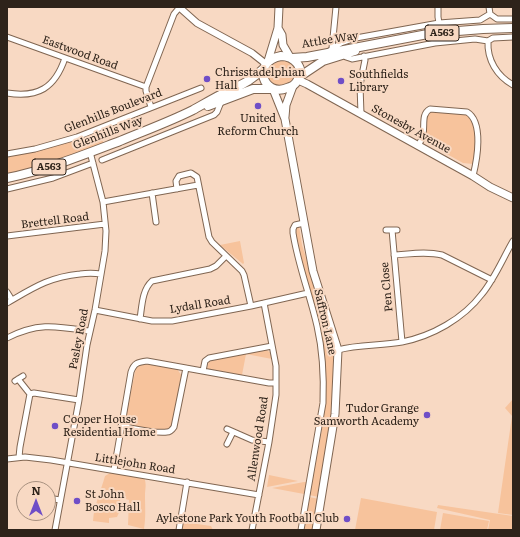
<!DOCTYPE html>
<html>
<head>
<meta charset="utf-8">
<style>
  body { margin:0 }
  #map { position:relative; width:520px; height:537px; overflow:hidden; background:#f8d9c3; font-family:Literata,serif }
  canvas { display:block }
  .frame { position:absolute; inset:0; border:8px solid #2e231a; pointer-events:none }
  .north { position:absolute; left:16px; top:481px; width:40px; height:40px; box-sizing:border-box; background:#f8d9c3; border:1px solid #a7907f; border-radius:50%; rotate:0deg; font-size:11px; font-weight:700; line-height:16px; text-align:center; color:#2e231a }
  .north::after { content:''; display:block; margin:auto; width:14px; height:18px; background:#6f4ec7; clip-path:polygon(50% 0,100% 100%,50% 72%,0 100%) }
</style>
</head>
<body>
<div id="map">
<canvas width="520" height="537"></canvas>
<div class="frame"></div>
<div class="north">N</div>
</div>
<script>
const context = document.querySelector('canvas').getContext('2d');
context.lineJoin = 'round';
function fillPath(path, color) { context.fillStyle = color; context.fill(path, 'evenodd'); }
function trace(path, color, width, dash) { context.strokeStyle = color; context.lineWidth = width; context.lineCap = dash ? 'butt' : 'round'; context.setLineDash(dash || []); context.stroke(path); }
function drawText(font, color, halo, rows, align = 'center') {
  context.font = font + ' Literata,serif'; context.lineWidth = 4; context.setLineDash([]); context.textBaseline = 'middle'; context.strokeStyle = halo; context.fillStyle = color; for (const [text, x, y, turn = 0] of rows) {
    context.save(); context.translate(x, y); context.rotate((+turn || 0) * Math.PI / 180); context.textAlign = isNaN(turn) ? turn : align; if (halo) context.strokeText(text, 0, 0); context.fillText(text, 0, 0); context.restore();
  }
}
fillPath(new Path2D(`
  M285,60c27,7 -4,41 -17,18 -2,-12 7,-16 17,-18z
  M431,111c8,1 28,0 35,3 13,5 9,36 9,48l-2,2 -10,-1 -34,-19c-6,-9 -3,-22 -1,-32z
  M92,133l13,10 -52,19 -46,13v-19z
  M298,226h1l3,19 25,79 -7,2 -18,-60 -7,-35z
  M240,241l4,22 -1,1 -23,-19z
  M325,329c22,23 -1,136 -6,168l-10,-2c7,-34 17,-75 17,-110 0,-19 -2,-37 -5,-55z
  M265,349l6,4 1,6 -26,-5 -4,21 -35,-6 2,-8z
  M142,364h4l31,5 5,7 -9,50 -3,3 -6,2 -35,-6 -4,-6 11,-51z
  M513,399v116l-15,-2 14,-97 -7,-8z
  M110,473l34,4c3,8 1,11 1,19 0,11 1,21 -1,33l-16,-4 1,-25 -10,-3 3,9 -5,11 -8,1v5l-16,-2c1,-16 8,-30 12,-45z
  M269,475l29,6 -31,6z
  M304,482h3l-3,12 -32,-6z
  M309,497l10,2 -6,31h-10z
  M361,498l76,14 -3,18h-79z
  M438,505l75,11v14h-25l2,-10 -53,-12z
  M443,513l46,8 -2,9h-47z
  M185,514l5,9 21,3 2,4h-31z`), '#f7c39c');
const minor = new Path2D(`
  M438,7v10l1,6
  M489,7l1,7
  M7,37l139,50
  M488,41c-1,19 9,35 25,44
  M332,48l4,-41
  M328,52l13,-9 15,-5 83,-15 41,-3 10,-6 7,5h16
  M344,55l2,2 6,2 83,-16 40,-4 13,2 5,-3 20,-1
  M7,93c31,5 48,-5 58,-35
  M151,107l-5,-16v-4l28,-73 5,-6
  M361,114l-1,-29 5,-25 -1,-4
  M418,146c2,-4 5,-8 5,-12 2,-9 -2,-20 7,-25l37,3c17,10 10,48 6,64
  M7,154l28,-5 42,-12 124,-49
  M102,160l112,-45 3,-3 4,-10
  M7,189l46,-11 40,-15
  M177,189l-1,-8 3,-5 12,-3 6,4 12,60 3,5 30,29 2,4 7,31
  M152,193l4,29
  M103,202l95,-17
  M386,230h6
  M397,230h-5l10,112
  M7,236l98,-12
  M394,255c16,-1 32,-4 48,0l50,25
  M7,292l5,8
  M7,303c26,-15 42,-26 73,-29 7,-1 14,-1 21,0
  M95,310l57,11h20l79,-15 57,-13
  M140,319c2,-13 2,-29 12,-38l58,-12 6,-3 10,-10
  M7,338c31,-16 49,-12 82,-7
  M338,350c20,-6 43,-4 64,-8 30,-6 61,-23 80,-48 13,-16 21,-36 31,-53
  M203,371l2,-10 4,-3 63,-12
  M18,379l12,15
  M15,381l8,-5
  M121,426c11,2 35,8 46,6 3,0 5,-2 7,-5l12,-59
  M227,429l25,11 17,2
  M227,444l6,-12
  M19,457l1,-10 10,-53 4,-1 45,7
  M7,459l18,-2 26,3 208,35
  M114,470l17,-98c3,-9 7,-10 16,-11l122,22h7
  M48,498l12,2
  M55,530l24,-130 8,-55 8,-35 10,-59 1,-20 -3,-29 -13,-50
  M179,530l8,-48
  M252,530l17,-88 7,-47v-29l-12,-63
  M301,530l22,-127c1,-26 0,-51 -6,-77 -7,-31 -19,-61 -24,-93v-4l2,-4 9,-2`);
const tertiary = new Path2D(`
  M179,7l18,16 55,30 14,11`);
const secondary = new Path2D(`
  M278,28l4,7 1,10 7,12
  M268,61l10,-33 1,-21
  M298,80l9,4 166,92 17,11 23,11
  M273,89l12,30 28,152 25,79 -3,64 -19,116
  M285,117l1,-12 7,-19`);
const trunk = new Path2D(`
  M281,56c13,0 25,12 16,25 -2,4 -6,6 -10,7 -23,10 -37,-26 -6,-32z
  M292,58l15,-1 126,-24 50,-4 30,-1
  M299,77l24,-16 32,-10
  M208,106l45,-17h19
  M7,178c39,-8 76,-23 113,-37 24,-10 49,-19 73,-31 9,-5 19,-11 29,-16 17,-9 27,-11 41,-25`);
trace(minor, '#806652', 7);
trace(tertiary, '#806652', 8);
trace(secondary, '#806652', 9);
trace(trunk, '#806652', 10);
trace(minor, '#fff', 5);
trace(tertiary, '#fff', 6);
trace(secondary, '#fff', 7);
trace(trunk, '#fff', 8);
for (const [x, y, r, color] of [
  [207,79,4,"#6f4ec7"],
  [341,81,4,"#6f4ec7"],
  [258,106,4,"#6f4ec7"],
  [427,415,4,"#6f4ec7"],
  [55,426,4,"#6f4ec7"],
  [77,501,4,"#6f4ec7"],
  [347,519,4,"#6f4ec7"]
]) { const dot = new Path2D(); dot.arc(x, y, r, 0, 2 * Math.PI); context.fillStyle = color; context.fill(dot); trace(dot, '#f8d9c3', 1.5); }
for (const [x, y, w] of [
  [442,33,34],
  [49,167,34]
]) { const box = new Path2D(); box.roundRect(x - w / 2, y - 8, w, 16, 3); context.fillStyle = '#f8d9c3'; context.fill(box); trace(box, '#2e231a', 1); }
drawText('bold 10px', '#2e231a', null, [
  ["A563",442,33],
  ["A563",49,167]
]);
drawText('11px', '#2e231a', '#f8d9c3', [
  ["Attlee Way",330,40,-9],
  ["Eastwood Road",80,53,20],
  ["Glenhills Boulevard",113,111,-21],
  ["Stonesby Avenue",411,129,29],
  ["Glenhills Way",108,133,-21],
  ["Brettell Road",55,221,-7],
  ["Pen Close",387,287,-95],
  ["Lydall Road",200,305,-9],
  ["Saffron Lane",325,322,77],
  ["Pasley Road",79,339,-79],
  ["Allenwood Road",258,439,-81],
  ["Littlejohn Road",135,464,9]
]);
drawText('11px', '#2e231a', '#f8d9c3', [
  ["Chrisstadelphian",215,73],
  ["Hall",215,86],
  ["Southfields",349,75],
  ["Library",349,88],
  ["United",258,119,"center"],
  ["Reform Church",258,132,"center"],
  ["Tudor Grange",419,409,"right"],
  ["Samworth Academy",419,422,"right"],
  ["Cooper House",63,420],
  ["Residential Home",63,433],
  ["St John",85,495],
  ["Bosco Hall",85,508],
  ["Aylestone Park Youth Football Club",339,519,"right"]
], 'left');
</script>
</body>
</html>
